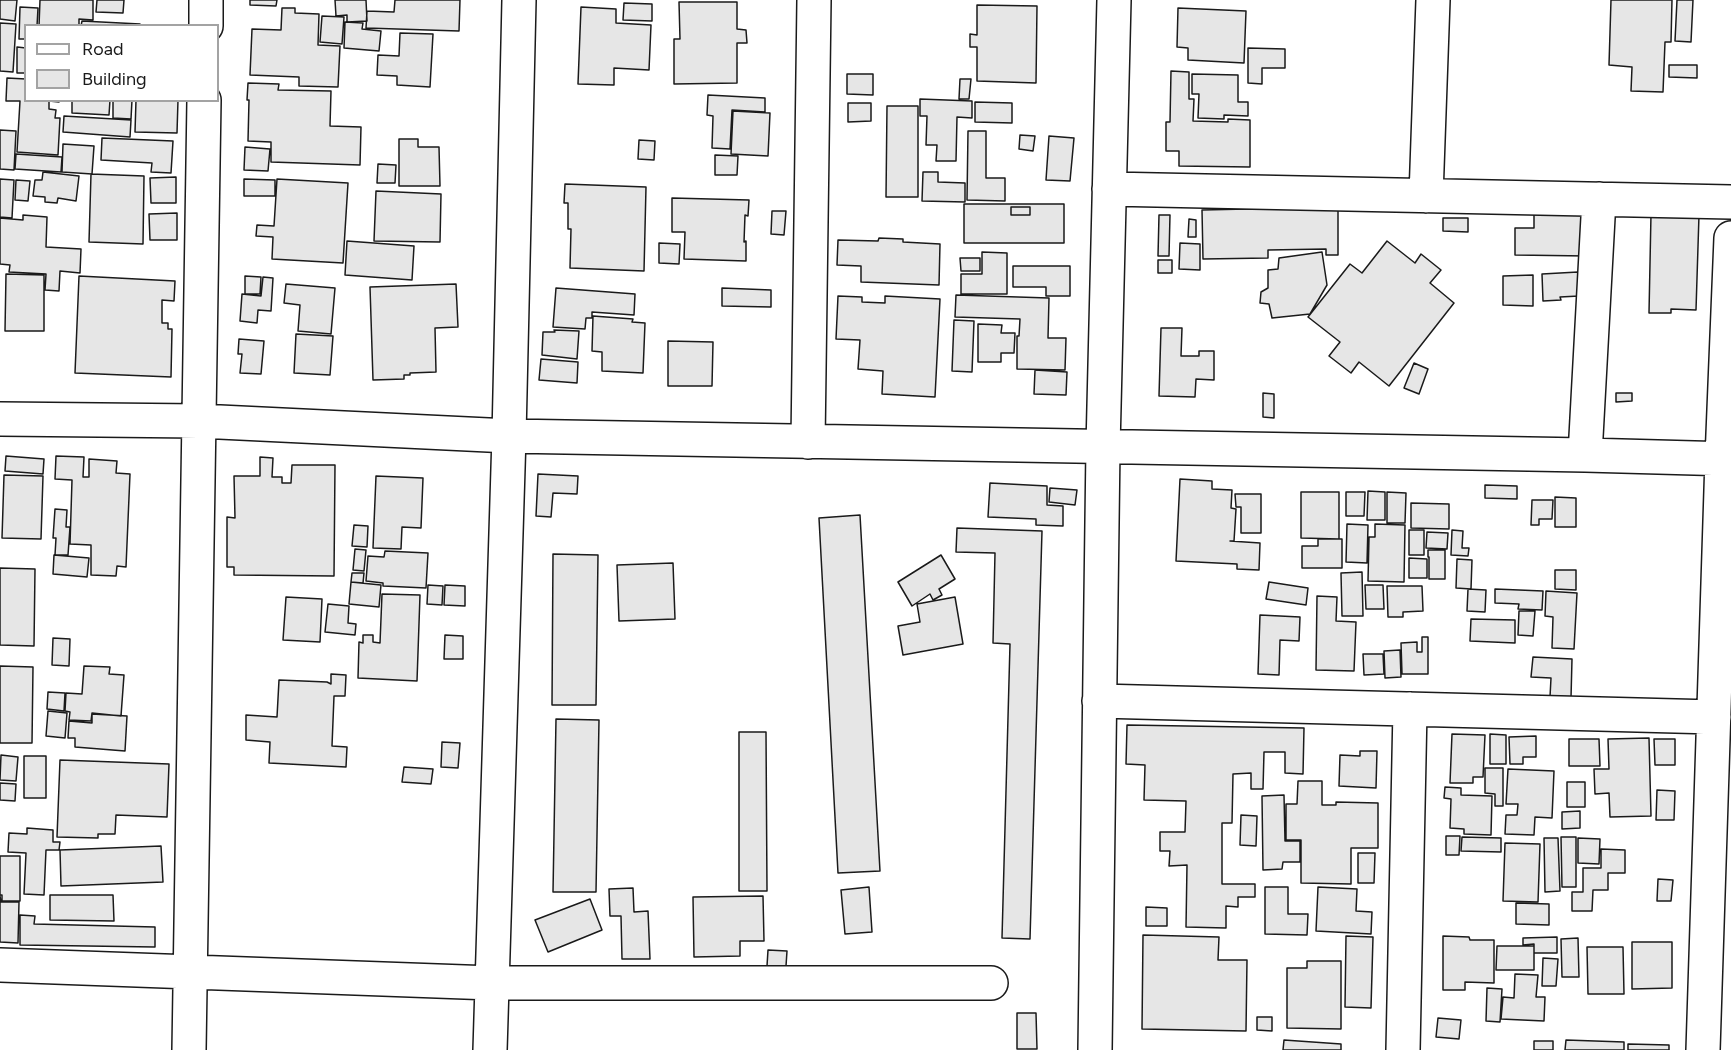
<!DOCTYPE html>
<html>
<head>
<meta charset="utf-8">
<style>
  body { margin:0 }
  #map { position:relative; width:1731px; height:1050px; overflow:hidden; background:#fff; font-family:Figtree,sans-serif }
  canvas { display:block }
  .legend { position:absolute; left:24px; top:24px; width:195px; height:78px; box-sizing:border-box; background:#fff; border:2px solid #a3a3a3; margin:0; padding:8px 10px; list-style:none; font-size:18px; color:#1a1a1a }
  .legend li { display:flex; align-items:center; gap:12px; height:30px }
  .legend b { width:30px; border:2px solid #a3a3a3 }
</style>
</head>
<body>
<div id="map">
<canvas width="1731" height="1050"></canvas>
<ul class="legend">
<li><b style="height:8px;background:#fff"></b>Road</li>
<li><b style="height:16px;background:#e6e6e6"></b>Building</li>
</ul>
</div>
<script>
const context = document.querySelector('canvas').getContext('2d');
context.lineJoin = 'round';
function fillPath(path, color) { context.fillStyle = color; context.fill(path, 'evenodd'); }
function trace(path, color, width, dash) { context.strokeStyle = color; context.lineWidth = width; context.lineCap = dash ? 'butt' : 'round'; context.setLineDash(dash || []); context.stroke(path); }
const building = new Path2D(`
  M0,0h17l-2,21 -15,-2z
  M40,0h53v20l-14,-1v7h-40z
  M97,0h27l-1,13 -27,-1z
  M250,0h27l-1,6 -26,-1z
  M335,0h31l1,21 -20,1v-7l-11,1z
  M395,0h65l-1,31 -93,-3 1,-17 27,1z
  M1611,0h61l-1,42h-6l-2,50 -32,-1 1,-24 -23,-2z
  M1677,0h16l-2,42 -16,-1z
  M679,2h58v27l9,1 1,13h-10v40l-63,1v-45h6z
  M624,3l28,1v17l-29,-1z
  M977,5l60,1 -1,77 -59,-2v-34h-7v-13l7,1z
  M20,7l18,1 -1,18h-11v13h-7z
  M581,7l35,2v14l35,2 -2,45 -35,-2v17l-36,-1z
  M282,8h13v5l24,1 -1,31 22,1 -2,41 -39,-1v-9l-49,-2 2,-46 29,1z
  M1178,8l68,3 -2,52 -56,-3v-12l-11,-1z
  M322,16l22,1 -2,27 -22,-2z
  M82,21l58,3v2h-59z
  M345,22l18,1 -1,6 19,2 -2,20 -35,-3z
  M0,23l16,1 -3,48 -13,-1z
  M400,33l33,1 -3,53 -33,-2v-9l-20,-1 1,-20 21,1z
  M17,47l9,1v25h-9z
  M1248,48l37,1v19h-23v16l-14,-1z
  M1669,65h28v13l-28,-1z
  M1171,71l18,1v27h5l-1,22 35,1v-3l22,1v47l-71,-1v-15h-13v-29h4z
  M847,74h26v21l-26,-1z
  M1192,74l46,1v27h10v14l-24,-1v4l-26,-1 1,-24h-7z
  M7,78l19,1v21h33v2l-10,-1v8l7,1 -1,8h5l-2,37 -41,-3 3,-51h-14z
  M960,79h11l-2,20h-10z
  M248,83l31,1 -1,6 53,1 -1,35 31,1 -1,38 -89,-3v-20l-23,-1 1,-41h-2z
  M708,95l57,3v14l-33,-2 -2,39 -18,-1 1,-32 -6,-1z
  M920,99l52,2v17l-15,-1 -1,44h-20l1,-16h-11l1,-29h-7z
  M72,100h38l-1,15 -37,-2z
  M113,100h19l-1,19 -18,-1z
  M136,100h42l-1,33 -42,-1z
  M975,102l37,1v20l-37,-1z
  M848,103h23v18l-23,1z
  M887,106h31v91h-32z
  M733,111l37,2 -2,43 -37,-2z
  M64,116l67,4 -1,17 -67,-5z
  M0,130l16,1 -2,39 -14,-1z
  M968,131h18v47h19v23l-38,-1z
  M1020,135l15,1 -2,15 -14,-2z
  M1049,136l25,2 -4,43 -24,-1z
  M102,138l71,3 -2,32 -20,-1 1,-9 -51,-3z
  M399,139h19v8h21l1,39h-41z
  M639,140l16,1 -1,19 -16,-1z
  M63,144l31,2 -2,28 -30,-2z
  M245,147l25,2 -2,22 -24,-1z
  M16,154l46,3 -1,15 -46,-3z
  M715,155l23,1 -1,19h-22z
  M378,164l18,1 -1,18h-18z
  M43,172l36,4 -3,25 -18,-3 -1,5 -12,-1v-5l-12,-1 2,-16h7z
  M923,172h15v10l27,1v19l-43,-1z
  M91,174l53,2 -1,68 -54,-2z
  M176,177v26h-25l-1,-25z
  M0,179l14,1 -2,38 -12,-1z
  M244,179l31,1v16h-31z
  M277,179l71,4 -5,80 -71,-4 1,-22 -17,-1 1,-11 17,1z
  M16,180l14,1 -2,20 -13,-1z
  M565,184l81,3 -2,84 -74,-3 1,-39h-3v-26h-4z
  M376,191l65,3 -1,48 -66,-1z
  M672,198l77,2 -1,16 -3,-1 -1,27 2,-1v20l-62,-2 1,-27h-13z
  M964,204h100v39h-100zM1011,207h19v8h-19z
  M1534,204l53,1v51l-72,-1v-27h19z
  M1011,207h19v8h-19z
  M1338,207v48h-12v-6l-58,1v8l-65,1 -1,-49z
  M772,211h14l-2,24 -13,-1z
  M177,213v27h-27l-1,-26z
  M1651,214l48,1 -3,95 -25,-1v4h-22z
  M23,215l24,2 -1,30 35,2 -1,24 -20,-2 -1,20 -14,-1 1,-16 -37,-2 1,-7 -10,-1v-46l23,2z
  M1159,215h11l-1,41h-11z
  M1443,218h25v14l-25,-1z
  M1189,219l7,1v17h-8z
  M879,238l24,1v3l37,2 -1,41 -78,-3v-16l-24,-1 1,-25 40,1z
  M347,241l67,5 -2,34 -67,-5z
  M1387,241l28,22 6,-9 20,16 -11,13 24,20 -65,83 -30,-24 -8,11 -22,-17 11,-14 -32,-25 42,-53 12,9z
  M659,243l21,1 -1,20 -20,-1z
  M1180,243l20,1v26l-21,-1z
  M982,252l25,1v41h-46v-20h21z
  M1322,252l5,33 -17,29 -38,4 -3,-14 -9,-1 1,-11 7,-4v-18l10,-1 1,-11z
  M960,258h20v13h-19z
  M1158,260h14v13h-14z
  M1013,266h57v30h-24v-9h-33z
  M1578,272l1,24 -19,1 1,3 -18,1 -1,-27z
  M6,274l38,1v56h-39z
  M1533,275v31l-30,-1v-29z
  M79,276l96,5 -1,20 -12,-1v23h6v6h4l-1,48 -96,-4z
  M245,276l16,1 -1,17h-15z
  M263,277l10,1 -2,33 -13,-1 -1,13 -17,-2 2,-27 19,2z
  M286,284l49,4 -4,46 -33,-3 2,-26 -16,-2z
  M456,284l2,43 -23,1 1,44 -26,1v2h-6v4l-31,1 -3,-93z
  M556,288l79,6 -1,21 -42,-3v6h-6l-1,11 -32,-2z
  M722,288l49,2v17l-49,-1z
  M956,295l93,3 -1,40h18l-1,32 -48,-1v-33h2l1,-17 -65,-2z
  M838,296l24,1v5l23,1v-7l55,3 -5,98 -53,-3 1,-23 -25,-2 2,-29 -24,-1z
  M593,316l40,3 -1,3 13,1 -2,50 -41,-2v-19l-10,-1z
  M954,320l20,1 -2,51 -20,-1z
  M978,324l24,1 -1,8h14l-1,20h-13v9h-23z
  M1161,328h21l-1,28h18v-5h15v29l-18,-1 -1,18 -36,-1z
  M554,330l25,1 -2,28 -35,-4 1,-23h12z
  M296,334l37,2 -3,39 -36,-2z
  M239,339l25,2 -3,33 -21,-1 2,-19h-4z
  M668,341l45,1 -1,44h-44z
  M541,359l37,3 -1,21 -38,-3z
  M1414,363l14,6 -9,25 -15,-6z
  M1035,370l32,2 -1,23 -32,-1z
  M1263,393l11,1v24l-11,-1z
  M1616,393h16v8l-16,1z
  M6,456l38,3 -1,15 -38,-3z
  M56,456l28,1 -1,20h6v-18l28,2 -1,12 14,1 -4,93 -9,-1 -1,10 -25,-1v-30l-21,-1 2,-64 -17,-1z
  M260,457l13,1 -1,19h10v6h9l1,-18h43l-1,111 -100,-1v-8h-7v-50l8,1 -1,-42h26z
  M538,474l40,2 -1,18 -24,-1 -2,24 -15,-1z
  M4,475l39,1 -2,63 -39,-1z
  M376,476l47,2 -2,50 -19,-1 -1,22 -28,-1z
  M1180,479l32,2v8l20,1 -1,18 5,1 -2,32h-4l30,2 -1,27 -22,-1v-5l-61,-3z
  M990,483l57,3v19l16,1v20l-27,-1v-6l-48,-2z
  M1485,485l32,1v13l-32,-1z
  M1050,488l27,2 -2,15 -26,-3z
  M1368,491l17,1v28h-18z
  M1301,492h38v47l-38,-1z
  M1346,492h19l-1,24h-18z
  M1387,492l19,1 -1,30h-18z
  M1235,494h26v39h-20v-26h-5z
  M1555,497l21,1v29h-21z
  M1532,500h21l-1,19h-13v6h-8z
  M1411,503l38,1v25l-38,-1z
  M55,509l12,1 -1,17h4l-2,28h-13l1,-17h-3z
  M860,515l20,356 -42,2 -19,-355z
  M1347,524l21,1 -1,38 -21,-1z
  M1375,524l30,1 -1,57 -36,-1 1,-44h6z
  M354,525l14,1 -1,21 -15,-1z
  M957,528l85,3 -12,408 -28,-1 8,-294 -17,-1 2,-90 -39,-1z
  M1409,530h15v25h-15z
  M1452,530l11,1 -1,17h7l-1,8 -17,-1z
  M1427,532l21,1 -1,16 -21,-1z
  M1318,539h24v29h-40v-22h16z
  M355,549l11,1 -2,21 -11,-1z
  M1428,550h17v29h-16v-22h-1z
  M385,551l43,2 -2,35 -43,-2v-3l-17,-2 2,-25 16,1z
  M553,554l45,1 -2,150h-44z
  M54,555l35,3 -2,19 -34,-3z
  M941,555l14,24 -16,10 3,6 -9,5 -3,-6 -18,12 -14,-24z
  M1409,558l18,1v19h-18z
  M1457,559l15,1 -1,29 -15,-1z
  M673,563l2,56 -56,2 -2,-56z
  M0,568l35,1 -1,77 -34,-1z
  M1555,570h21v20l-21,-1z
  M1362,572l1,44h-21l-1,-43z
  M352,573h12l-1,10 -12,-1z
  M351,582l30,3 -2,22 -30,-3z
  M1269,582l39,6 -2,17 -40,-6z
  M428,585l15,1 -1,19 -15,-1z
  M445,585l20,1v20l-21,-1z
  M1365,585h18l1,24h-18z
  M1387,586h35l1,25 -20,1v5h-15z
  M1468,589l18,1 -1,22 -18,-1z
  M1495,589l48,2 -1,19 -24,-1 1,-5 -24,-1z
  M1546,591l31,2 -3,56 -22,-1 1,-31 -8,-1z
  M382,594l38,1 -3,86 -59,-3 1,-36 4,1v-8h10v7l7,1z
  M1317,596l20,1 -1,24 20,1 -2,49 -38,-1z
  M286,597l36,2 -2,43 -37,-2z
  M955,597l8,47 -60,11 -5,-29 22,-4 -3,-18z
  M328,604l21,2 -1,17 8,1 -1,11 -30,-3z
  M1519,611h16l-2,25 -15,-1z
  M1260,615l40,2 -1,24 -19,-1 -1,35 -21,-1z
  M1471,619l44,1v23l-45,-2z
  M445,635l18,1v23h-19z
  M1422,637h6v37h-26l-1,-31 16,-1v10h5z
  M53,638l17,1 -1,27 -17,-1z
  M1400,650l1,27 -16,1 -1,-27z
  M1363,654h20l1,20 -20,1z
  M1533,657l39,2 -1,39 -21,-1 1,-19 -20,-1z
  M0,666l33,1 -1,76h-32z
  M84,666l26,1 -1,7 15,1 -3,41 -29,-3 -1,8 -22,-1 1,-8 -5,-1 1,-18 16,1z
  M331,674l15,1 -1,21h-11l-2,50 15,1 -1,20 -77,-4 1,-21 -24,-2v-25l31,2 2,-37 48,2 4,2z
  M48,692l17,1 -1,18 -17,-2z
  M48,711l19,2 -2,25 -19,-2z
  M92,714l35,2 -2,35 -50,-4v-9h-7l1,-17 23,2z
  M556,719l43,1 -3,172h-43z
  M1127,725l177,3 -1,46 -18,-1v-21h-21l-1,37h-12v-16l-18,1 -1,49h-10v61h33v13h-17v10l-12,-1v22l-40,-1 1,-62 -18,1 1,-15h-10v-19h25l1,-31 -42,-1 1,-35 -19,-1z
  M739,732h27l1,159h-28z
  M1452,734l33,1 -2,42h-10v6h-23z
  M1490,734l16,1v29h-16z
  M1536,736v21h-13v7h-13l-1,-27z
  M1649,738l2,78 -41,1 -1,-24 -14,1 -1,-25h15l-1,-30z
  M1569,739h30l1,27h-31z
  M1654,739h21v26h-20z
  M442,742l18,1 -2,25 -17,-1z
  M1360,751h17l-1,37 -37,-2 1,-31 20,1z
  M1,755l17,2 -2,24 -16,-1z
  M24,756h22v42h-22z
  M60,760l109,4 -2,53 -51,-2 -1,19h-17v4l-41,-1z
  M404,767l29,2 -2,15 -29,-2z
  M1485,768h18v38h-8v-12l-10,-1z
  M1508,769l46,2 -2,47 -17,-1 -1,18 -29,-1 1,-19h11l1,-11h-12z
  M1298,781h24v24h14v-3l42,1v45h-27v36l-50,-1v-43h-15v-36h11z
  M1567,782h18v25h-18z
  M0,783l16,1 -1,17 -15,-1z
  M1445,787l16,1v7l31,1 -1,39 -27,-1v-5l-14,-1 1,-29 -7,-1z
  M1657,790l18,1 -1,29h-18z
  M1284,795l1,46h15v21h-17l-1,7 -19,1 -1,-74z
  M1580,811v17l-18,1v-17z
  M1241,815l16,1 -1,30 -16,-1z
  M27,828l26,2v12h7l-1,8h-13l-2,45 -20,-1 2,-41 -18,-1 1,-19 18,1z
  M1446,836h14l-1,19h-13z
  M1462,837l39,1v14l-40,-1z
  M1561,837h15v50h-14z
  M1544,838h14l2,53 -15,1z
  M1578,838l22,1 -1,25 -21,-1z
  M1505,843l35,1 -2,58 -35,-1z
  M161,846l2,36 -102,4 -1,-36z
  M1601,849l24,1v23h-17v17h-15l-1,21h-20v-19h11v-24h18z
  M1358,853h17l-1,30h-16z
  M0,856h20v45h-18v-6h-2z
  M1658,879l15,1 -2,21h-14z
  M869,887l3,45 -27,2 -4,-44z
  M1265,887h23v27h20l-1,21 -42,-1z
  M1318,887l39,2 -1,22 16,1 -1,22 -55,-3z
  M633,888l1,24 14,-1 2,48h-28l-1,-43h-11l-1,-27z
  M50,895h63l1,26 -64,-1z
  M0,896l1,6h18l-1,41 -18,-1z
  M763,896l1,45h-24v15l-46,1 -1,-60z
  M590,899l12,31 -54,22 -13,-32z
  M1516,903l33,1v21l-33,-1z
  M1146,907l21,1v18h-21z
  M20,915l15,1 -1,8 121,3v20l-135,-2z
  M1143,935l76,2 -1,23h29l-1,71 -104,-2z
  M1346,936l27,1 -2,71 -26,-1z
  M1443,936l26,1 1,3h24v43l-29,-1v8h-22z
  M1557,937v16h-23v-9l-11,1v-7z
  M1578,938l1,39h-17l-1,-38z
  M1632,942h40v46l-40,1z
  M1497,946h37v24h-38z
  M1587,947h36l1,47h-36z
  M768,950l19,1 -1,15h-19z
  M1543,958l15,1 -2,27h-14z
  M1307,961h34v68l-54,-1v-60h20z
  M1515,974l23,1 -2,22h9l-1,24 -43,-2 2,-22 11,1z
  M1487,988l15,1 -2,33 -14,-1z
  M1017,1013h19l1,36h-20z
  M1257,1017h15v14l-15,-1z
  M1438,1018l23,2 -2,19 -23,-2z
  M1284,1040l57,4v6h-58z
  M1566,1040l58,2v8h-59z
  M1534,1041h19v9h-19z
  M1628,1044l41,1v5h-41z`);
fillPath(building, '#e6e6e6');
trace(building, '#1a1a1a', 1.5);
const minor = new Path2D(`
  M206,26v-26
  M1109,189l622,13
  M1426,196l7,-196
  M0,419l199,2 310,15 1076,19 146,4
  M808,442l6,-442
  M1585,455l14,-256
  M1099,701l615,16
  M0,965l492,18h499
  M189,1050l15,-950
  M490,1050l19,-614 10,-436
  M1095,1050l8,-603 11,-447
  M1403,1050l7,-341
  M1703,1050l19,-591 9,-221`);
trace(minor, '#1a1a1a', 36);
trace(minor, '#fff', 33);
</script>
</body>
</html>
